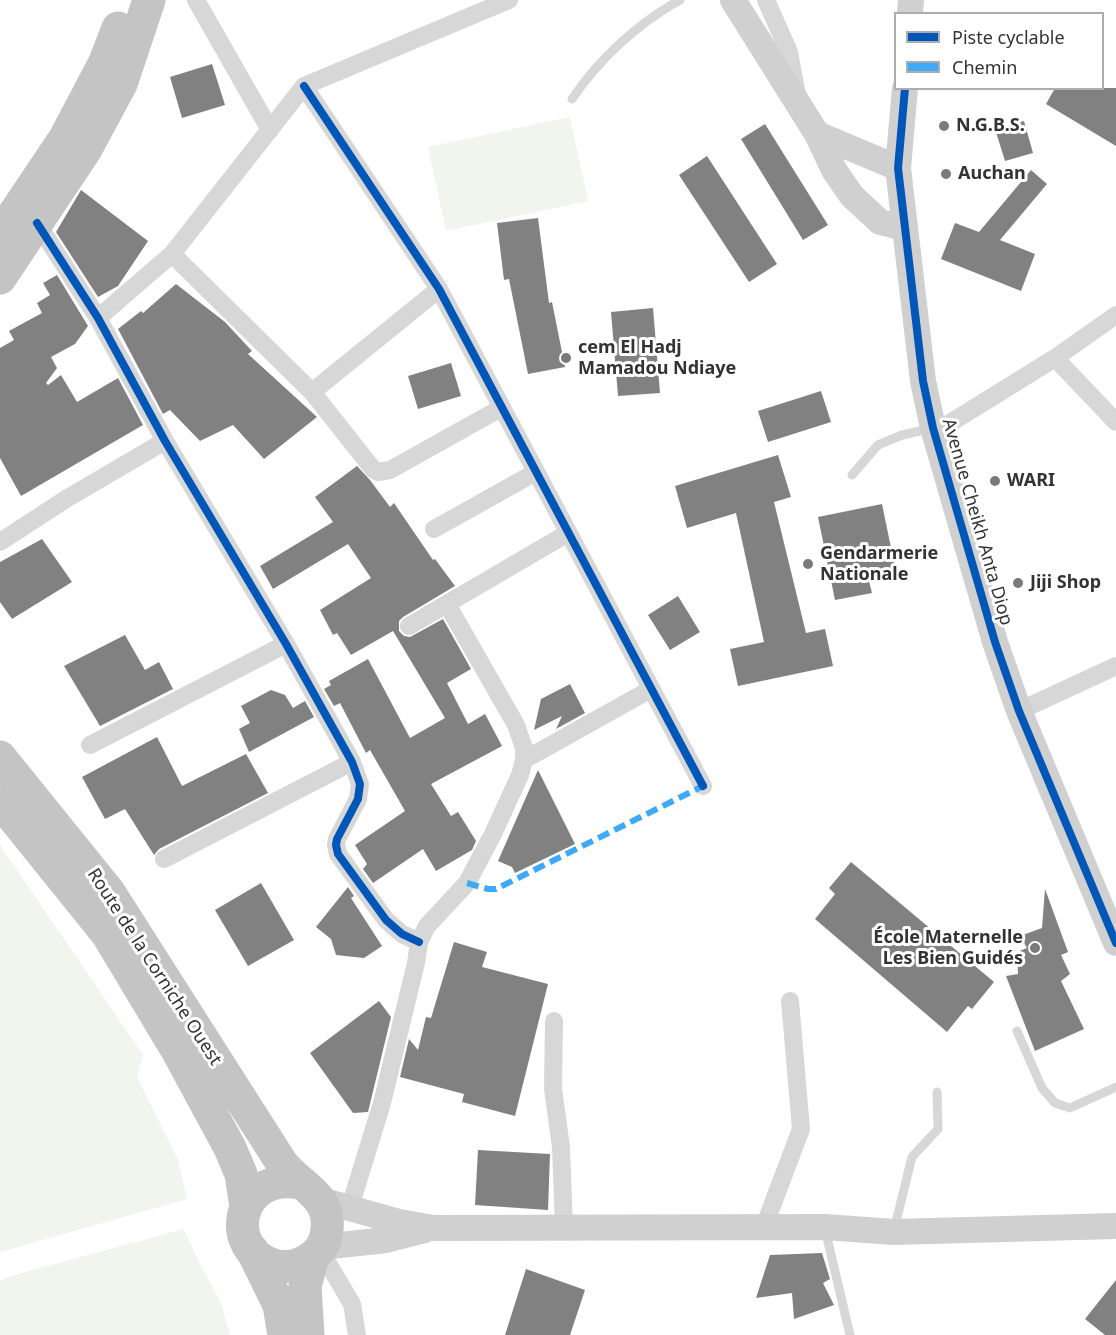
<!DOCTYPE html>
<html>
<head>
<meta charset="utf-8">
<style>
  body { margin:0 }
  #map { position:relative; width:1116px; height:1335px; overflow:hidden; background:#fff; font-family:"Noto Sans",sans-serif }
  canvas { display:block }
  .legend { position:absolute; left:894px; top:12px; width:210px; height:78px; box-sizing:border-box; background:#fff; border:2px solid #adadad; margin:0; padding:8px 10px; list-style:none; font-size:18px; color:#333 }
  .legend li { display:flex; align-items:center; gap:12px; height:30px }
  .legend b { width:30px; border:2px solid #adadad }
</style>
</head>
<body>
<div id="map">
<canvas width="1116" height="1335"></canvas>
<ul class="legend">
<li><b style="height:8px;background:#0057b8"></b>Piste cyclable</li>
<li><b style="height:8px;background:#3fa9f5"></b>Chemin</li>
</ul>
</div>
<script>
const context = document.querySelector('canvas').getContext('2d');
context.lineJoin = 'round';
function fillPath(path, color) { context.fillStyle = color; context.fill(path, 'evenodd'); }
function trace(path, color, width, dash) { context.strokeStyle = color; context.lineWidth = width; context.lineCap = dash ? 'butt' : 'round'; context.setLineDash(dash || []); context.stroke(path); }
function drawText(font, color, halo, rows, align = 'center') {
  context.font = font + ' "Noto Sans",sans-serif'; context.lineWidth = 6; context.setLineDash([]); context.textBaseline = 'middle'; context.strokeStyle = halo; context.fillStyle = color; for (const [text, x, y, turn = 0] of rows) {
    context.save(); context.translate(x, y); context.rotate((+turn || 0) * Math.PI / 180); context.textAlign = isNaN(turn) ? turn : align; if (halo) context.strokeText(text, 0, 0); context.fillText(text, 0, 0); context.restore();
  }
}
fillPath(new Path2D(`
  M570,117l18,84 -142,30 -18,-84z
  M0,845l143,210 -6,22 41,83 9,39 -187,53z
  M184,1229l15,33 22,41 9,32h-230v-53l7,-5z`), '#f1f5ed');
fillPath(new Path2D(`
  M212,64l13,41 -43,13 -12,-41z
  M1055,88h61v58l-70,-42z
  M1024,121l9,32 -28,8 -10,-32z
  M765,124l63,101 -25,15 -62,-101z
  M707,156l70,108 -28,18 -70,-107z
  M1031,170l16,14 -47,56 35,14 -14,37 -80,-32 14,-36 24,9z
  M81,190l67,51 -30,45 -20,11 -42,-65z
  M538,218l11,85 3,-1 13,65 -37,7 -19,-95 -5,1 -7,-57z
  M57,275l31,51 -13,18 -24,13 6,11 -11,15 2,2 13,-10 16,27 41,-24 25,47 -122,71 -21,-38v-110l14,-8 -5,-9 33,-18 -5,-10 13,-8 -7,-12z
  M176,284l49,38 27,29 -4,3 69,63 -53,42 -31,-34 -33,16 -30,-31 -7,4 -45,-85 23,-18 2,2z
  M653,308l7,85 -42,3 -7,-84z
  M451,363l10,33 -43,13 -10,-33z
  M821,391l10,31 -63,20 -10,-31z
  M778,455l13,42 -17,5 32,131 19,-4 8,37 -95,20 -8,-37 34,-7 -28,-129 -49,15 -12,-42z
  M357,466l13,14 20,27 4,-4 39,57 2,-1 20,27 -52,31 -4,4v10l5,5 6,1 33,-18 28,50 -24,14 21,41 17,-10 17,32 -71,38 20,32 7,-4 18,29 -4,9 -36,21 -13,-22 -50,34 -10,-14 4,-5 -12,-19 50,-34 -35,-61 -4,3 -26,-50 -6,3 -10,-17 7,-4 -2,-4 39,-22 42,79 35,-20 -52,-87 -42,24 -14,-22 -4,2 -13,-25 51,-32 -23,-34 -75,45 -13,-23 73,-44 -18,-25z
  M882,504l14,68 -28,5 4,16 -37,7 -17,-83z
  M42,539l30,43 -60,37 -12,-17v-40z
  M678,596l22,36 -30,18 -22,-35z
  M125,635l20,35 14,-8 14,27 -73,37 -36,-60z
  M570,684l15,29 -29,16 6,-13 -28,14 7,-31z
  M271,690l14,5 8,13 12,-7 9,16 -65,35 -10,-23 11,-6 -9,-17z
  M157,737l25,49 64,-32 22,39 -109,56 -5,6 -29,-46 -20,10 -23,-42z
  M538,770l37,74 -60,29 -3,-6 -14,-6z
  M851,862l143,120 -22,27 -4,-3 -21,26 -132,-113 20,-25 -6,-6z
  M261,883l33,57 -46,26 -33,-56z
  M348,887l6,9 -3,2 31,48 -18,12 -28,-3 -5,-16 -15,-12z
  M1045,889l23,63 -7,3 9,19 -9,7 23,48 -49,22 -29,-75 12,-2 -1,-22 10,-4 -7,-12 22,-8z
  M454,942l33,10 -5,15 66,17 -33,132 -53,-14 2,-8 -64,-17 9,-38 9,11 8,-33 5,1z
  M379,1001l12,16 -23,95 -15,1 -43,-60z
  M478,1150l72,4 -2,56 -73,-5z
  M822,1253l8,26 -7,4 11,22 -40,14 -2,-26 -36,5 14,-43z
  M526,1269l59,21 -15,45h-65z
  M1116,1280v55h-11l-20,-16z`), '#818181');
trace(new Path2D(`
  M572,99c27,-40 66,-76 108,-99
  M852,475l26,-30 24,-10 31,-7
  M1017,1031l25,57 13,15 15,5 46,-21
  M825,1229l25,106
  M894,1230l18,-73 26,-28 -1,-37`), '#d7d7d7', 9);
trace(new Path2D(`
  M196,0l74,130
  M766,0l23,52 8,43
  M304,86l135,203 264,497
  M37,223l61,95 67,123 121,203 66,118 8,22 -2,15 -21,40 -1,6 2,9 48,66 16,14 17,8
  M172,254l140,138 61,77 5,3 12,-2 111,-62
  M98,318l74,-64 132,-168 205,-86
  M1055,358l61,64
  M312,392l127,-103
  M934,433l121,-75 61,-43
  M434,529l102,-57
  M0,542l66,-43 99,-58
  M409,626l159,-93
  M1019,711l97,-45
  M90,745l196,-101
  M524,760l127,-71
  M164,859l188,-97
  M554,1021l-1,68 8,58 3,81
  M350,1207l32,-104 34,-140 3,-21 8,-16 40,-43 26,-49 27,-59 4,-15v-12l-8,-23 -69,-121
  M764,1227l37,-98 -11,-128
  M320,1250l32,54 5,31`), '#d7d7d7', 18);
trace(new Path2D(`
  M733,0l84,134 17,36 18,26 28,26 24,6
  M910,14l1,-14
  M905,88l-7,80 25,213 10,47 62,214 24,69 97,232
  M817,134l81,34
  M321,1200l78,22 35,6 391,-1 69,5 222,-6
  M322,1247l64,-7 39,-10`), '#d0d0d0', 26);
trace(new Path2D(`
  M0,235l65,-97 40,-76 13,-34
  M0,278l86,-129 35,-65 28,-84
  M0,757l109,135 174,273c17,21 48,31 44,64 -1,10 -5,21 -14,27 -11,9 -25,13 -39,9 -52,-15 -37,-94 26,-82
  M0,801l108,134 69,115 53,98 11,26 5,33
  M252,1250l27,55 5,30
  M308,1335l-3,-49 8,-29`), '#c4c4c4', 33);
trace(new Path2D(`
  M467,883l21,6h8l207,-103`), '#3fa9f5', 6, [12, 6]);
trace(new Path2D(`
  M304,86l135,203 264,497
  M905,88l-7,80 25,213 10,47 62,214 24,69 97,232
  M37,223l61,95 67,123 121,203 66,118 8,22 -2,15 -21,40 -1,6 2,9 48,66 16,14 17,8`), '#0057b8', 8);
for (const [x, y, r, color] of [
  [944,126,6,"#7a7a7a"],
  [946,174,6,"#7a7a7a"],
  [566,358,6,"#7a7a7a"],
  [995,481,6,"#7a7a7a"],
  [808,564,6,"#7a7a7a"],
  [1018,583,6,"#7a7a7a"],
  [1035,948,6,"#7a7a7a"]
]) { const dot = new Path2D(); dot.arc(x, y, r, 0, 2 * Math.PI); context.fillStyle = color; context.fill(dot); trace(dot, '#fff', 2); }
drawText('bold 18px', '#333', '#fff', [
  ["N.G.B.S.",956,126],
  ["Auchan",958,174],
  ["cem El Hadj",578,348],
  ["Mamadou Ndiaye",578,369],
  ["WARI",1007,481],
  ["Gendarmerie",820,554],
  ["Nationale",820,575],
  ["Jiji Shop",1030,583],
  ["École Maternelle",1023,938,"right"],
  ["Les Bien Guidés",1023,959,"right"]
], 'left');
drawText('18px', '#333', '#fff', [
  ["Avenue Cheikh Anta Diop",977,522,74],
  ["Route de la Corniche Ouest",154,967,57]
]);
</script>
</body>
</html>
